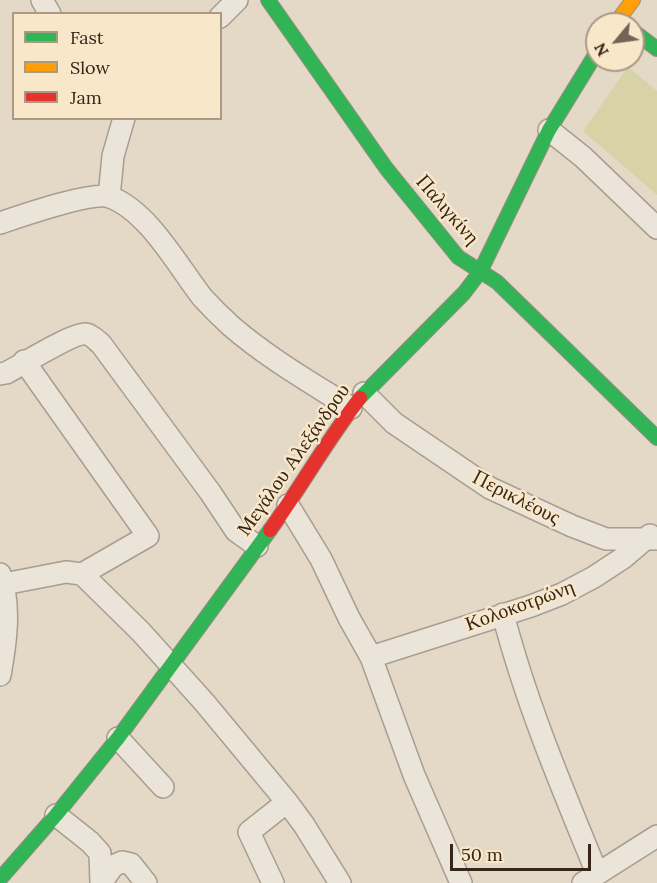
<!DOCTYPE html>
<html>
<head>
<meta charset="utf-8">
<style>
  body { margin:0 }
  #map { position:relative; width:657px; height:883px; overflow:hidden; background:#e4d8c6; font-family:Lora,serif }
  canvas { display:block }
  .legend { position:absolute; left:12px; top:12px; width:210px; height:108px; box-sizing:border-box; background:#f8e7c9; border:2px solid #aa9983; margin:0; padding:8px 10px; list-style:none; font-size:18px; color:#362519 }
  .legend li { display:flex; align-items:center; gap:12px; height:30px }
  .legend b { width:30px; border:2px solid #aa9983 }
  .north { position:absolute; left:585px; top:12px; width:60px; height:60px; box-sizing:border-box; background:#f8e7c9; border:2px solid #aa9983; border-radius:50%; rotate:241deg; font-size:16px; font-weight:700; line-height:24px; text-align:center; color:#362519 }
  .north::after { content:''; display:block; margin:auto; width:21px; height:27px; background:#736456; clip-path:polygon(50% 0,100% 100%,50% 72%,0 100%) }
  .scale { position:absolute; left:450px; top:844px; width:141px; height:27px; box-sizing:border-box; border:3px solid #362519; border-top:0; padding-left:8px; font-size:18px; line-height:21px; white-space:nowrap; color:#362519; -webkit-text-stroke:4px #f8e7c9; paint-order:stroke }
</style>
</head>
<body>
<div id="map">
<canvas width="657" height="883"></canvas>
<ul class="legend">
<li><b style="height:8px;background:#30b455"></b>Fast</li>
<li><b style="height:8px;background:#ff9f0a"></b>Slow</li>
<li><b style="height:8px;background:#e5322d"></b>Jam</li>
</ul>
<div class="north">N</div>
<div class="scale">50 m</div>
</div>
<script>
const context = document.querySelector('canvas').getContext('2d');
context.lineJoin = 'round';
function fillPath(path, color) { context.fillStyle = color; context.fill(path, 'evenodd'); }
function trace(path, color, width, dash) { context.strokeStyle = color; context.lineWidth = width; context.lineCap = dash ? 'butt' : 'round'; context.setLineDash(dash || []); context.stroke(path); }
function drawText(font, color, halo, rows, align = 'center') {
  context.font = font + ' Lora,serif'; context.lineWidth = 5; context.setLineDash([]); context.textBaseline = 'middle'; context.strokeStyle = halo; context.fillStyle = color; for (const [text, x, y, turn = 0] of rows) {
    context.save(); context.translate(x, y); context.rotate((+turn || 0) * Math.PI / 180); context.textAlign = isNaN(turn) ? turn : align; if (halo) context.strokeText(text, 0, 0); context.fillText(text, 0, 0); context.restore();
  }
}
fillPath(new Path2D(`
  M628,67l29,24v104l-74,-64z`), '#d7d3a7');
const street = new Path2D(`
  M42,0l8,14
  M220,17l17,-17
  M549,130l34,27 74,71
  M109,197l4,-41 11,-38
  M0,223c21,-7 93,-32 110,-26 38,14 68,69 92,100 9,10 19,20 29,29 37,32 79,56 120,82
  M24,361l124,175 -66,38
  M0,374l6,-1c14,-7 68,-41 80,-39 6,1 10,6 15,10l109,148 26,39 21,15
  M364,393l30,30 96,65 82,38 34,13h51
  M288,505l33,54 28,59 22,39 43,118 47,108
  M0,574c11,32 6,68 0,101
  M4,584l62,-12 16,2 59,58 63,70 83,100 17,23 36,58
  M503,614c23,89 59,174 94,259
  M371,657l160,-51 31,-12 32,-17 29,-19 27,-23
  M118,738l45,49
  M56,815l34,27 10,11 1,30
  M102,882l11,-16 9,-4 9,2 15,19
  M273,883l-24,-51 38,-30
  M583,883l74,-47`);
const fast = new Path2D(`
  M268,0l118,168 72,89 39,25 160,156
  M633,31l24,18
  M360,398l104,-105 16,-21 69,-142 48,-78
  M0,879l56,-64 62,-77 152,-208`);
const slow = new Path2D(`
  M615,24l18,-24`);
const jam = new Path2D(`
  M270,530c31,-43 57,-90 90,-132`);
trace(street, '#a89d91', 24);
trace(fast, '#988d80', 16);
trace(slow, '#988d80', 16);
trace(jam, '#988d80', 16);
trace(street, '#ebe4d9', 21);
trace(fast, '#30b455', 14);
trace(slow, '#ff9f0a', 14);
trace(jam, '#e5322d', 14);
drawText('20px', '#362519', '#f8e7c9', [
  ["Παλιγκίνη",447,210,49],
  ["Μεγάλου Αλεξάνδρου",294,460,-55],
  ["Περικλέους",516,498,27],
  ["Κολοκοτρώνη",520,606,-20]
]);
</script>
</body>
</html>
